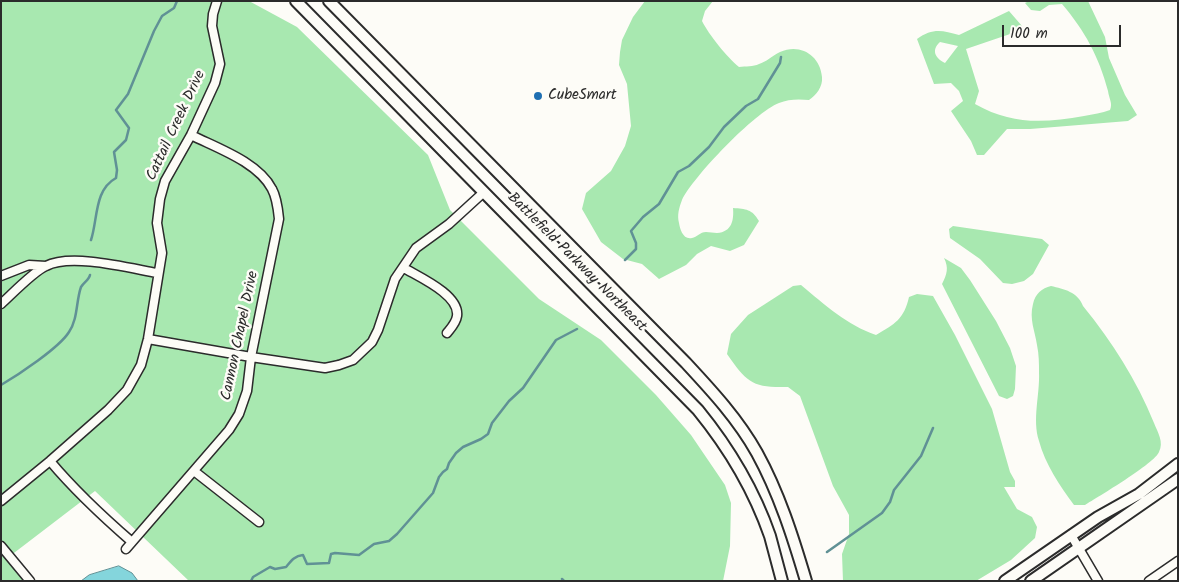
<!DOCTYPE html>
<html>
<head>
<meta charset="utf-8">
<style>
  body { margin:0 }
  #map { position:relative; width:1179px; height:582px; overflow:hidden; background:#fdfcf7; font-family:Kalam,sans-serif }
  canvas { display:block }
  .frame { position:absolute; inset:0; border:2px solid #2b2b2b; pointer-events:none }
  .scale { position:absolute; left:1002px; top:25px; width:119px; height:22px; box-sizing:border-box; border:2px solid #2b2b2b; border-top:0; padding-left:6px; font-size:15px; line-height:18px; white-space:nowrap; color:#2b2b2b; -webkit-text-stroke:4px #fdfcf7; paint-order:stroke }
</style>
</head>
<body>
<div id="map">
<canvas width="1179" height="582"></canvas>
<div class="frame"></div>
<div class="scale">100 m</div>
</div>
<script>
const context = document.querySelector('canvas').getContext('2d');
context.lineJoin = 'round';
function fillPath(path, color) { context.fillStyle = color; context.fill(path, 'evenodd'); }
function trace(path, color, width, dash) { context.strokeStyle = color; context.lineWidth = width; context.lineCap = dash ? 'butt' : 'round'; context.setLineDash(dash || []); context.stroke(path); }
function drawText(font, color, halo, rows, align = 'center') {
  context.font = font + ' Kalam,sans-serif'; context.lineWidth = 5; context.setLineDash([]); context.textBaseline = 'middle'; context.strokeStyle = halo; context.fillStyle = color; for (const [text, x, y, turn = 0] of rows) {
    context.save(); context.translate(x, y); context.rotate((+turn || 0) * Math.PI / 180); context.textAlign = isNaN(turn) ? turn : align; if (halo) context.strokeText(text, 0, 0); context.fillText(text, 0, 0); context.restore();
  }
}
fillPath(new Path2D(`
  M1,1h248l48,26 131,128 22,55 89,89 62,41 55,55 35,40 34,50 6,18 -1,43 -7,35h-534l-94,-90 -85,65 20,25h-29z
  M645,1h68l-8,10 -3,10c7,14 25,36 37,46 7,-1 14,0 20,-3 7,-2 13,-8 21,-12 20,-9 40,3 42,25 1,10 -6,18 -13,23 -10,-1 -21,-1 -30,3 -24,9 -86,74 -97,97 -3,8 -5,15 -3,23 1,6 4,17 13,15 5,-1 8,-6 14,-6 4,0 7,1 11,1 15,-1 17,-13 16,-25 13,1 19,1 26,13l-15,24 -14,6 -19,-5 -14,8 -11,11 -27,14 -17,-15 -19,-5 -22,-17 -19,-33 4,-16 25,-22 14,-25 6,-20 -4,-42 -8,-19 1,-13 2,-12 11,-23z
  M1029,1h59l17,36 4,21 16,37 12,20 -9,6 -98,8h-23l-23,26h-7l-6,-14 -20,-30 12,-10 -4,-10 -8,-8 -17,1 -17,-45c15,-11 25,-9 42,-4l50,-24 13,15 -6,6 -50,17 13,42 -4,13c37,21 69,19 109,12 9,-2 18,-3 26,-6 3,-7 -1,-11 -2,-19 -9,-34 -23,-60 -46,-87l-13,1 -9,6 -9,-1 -6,-7zM940,42l18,4 -13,17c-10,-5 -14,-13 -5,-21z
  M953,226l89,13 7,6 -16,29 -9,7 -12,3 -9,-1 -23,-24 -30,-21 -1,-9z
  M944,258l17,10 9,12 26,41 14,27 6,18 -1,23 -2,7 -6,3 -8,-3 -57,-112c5,-10 7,-16 2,-26z
  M801,285c24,20 46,40 75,50 19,-11 28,-16 33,-38l8,-3 16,2 22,39 37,74 18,63 5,9v6h-11l13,22 15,8 5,10 -2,11 -24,22 -35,21h-133l-1,-27 7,-20v-19l-16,-29 -33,-90 -12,-9c-35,1 -41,-4 -61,-33l4,-20 17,-19 45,-29z
  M1051,286c13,3 27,6 32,20 30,37 53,73 71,117 4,10 10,19 5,29 -4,11 -61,45 -74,53h-11c-14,-19 -29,-41 -35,-64 -7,-22 1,-46 0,-69 0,-8 0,-18 -2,-27 -2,-14 -8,-26 -4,-41 2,-10 9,-16 18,-18z`), '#a8e8b0');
const water = new Path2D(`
  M119,566l13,7 6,8h-57l8,-6z`);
fillPath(water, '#84d5dc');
trace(water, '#609195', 1);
trace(new Path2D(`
  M91,240c7,-21 3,-50 25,-62l1,-8 -3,-18 12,-12 3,-12 -13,-18 12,-16 26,-63 8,-15 12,-8 3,-7
  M625,260l11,-11v-6l-5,-12 12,-14 16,-13 19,-32 11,-6 20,-19 15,-20 22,-21 12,-7 22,-36 1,-6
  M1,385c17,-10 58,-37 68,-53 9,-13 7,-31 12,-45 3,-5 8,-7 9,-12
  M827,552l55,-39 8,-11 4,-12 27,-34 12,-28
  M562,579l2,2
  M251,581l2,-4 17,-10 5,2 11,-2c5,-6 8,-11 17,-12l4,9 22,-1 2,-9 4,-1 24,2 15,-11 15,-3 8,-7 36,-41 6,-16 4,-5 4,-3 2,-6 7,-10 7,-6 18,-8 7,-5 4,-11 17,-22 14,-13 33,-48 21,-11`), '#609195', 2.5);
const street = new Path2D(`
  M404,268c15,9 56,27 53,48 -1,7 -6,12 -10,17
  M1,276l28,-11 17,1
  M1,304c11,-10 33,-33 45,-38 25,-13 83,2 111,7
  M148,339l103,18 74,11 14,-3 14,-5 19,-18 6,-12 17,-51 21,-31 33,-24 35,-32
  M50,461c26,31 52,55 82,81
  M194,471l65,51
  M1,501l49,-40 58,-51 19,-20 14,-25 7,-26 14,-86 -5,-30 3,-24 5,-18 26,-46 24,-52 5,-19 -8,-38 1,-12 4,-13
  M1071,535l27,46
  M1,546l29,35
  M126,549l103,-119 10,-16 8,-23 4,-34 28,-138c-1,-10 -2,-21 -7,-30 -14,-27 -55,-41 -81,-54
  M1149,581l29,-20`);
const secondary = new Path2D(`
  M296,1l402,409c31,38 56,80 72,126 4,15 8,30 12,45
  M329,1l357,362c26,28 52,56 71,90 22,40 36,84 49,128
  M1005,581l93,-64 41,-23 39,-30
  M1031,581l147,-102`);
trace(street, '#2b2b2b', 11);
trace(secondary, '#2b2b2b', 14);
trace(street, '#fdfcf7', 8);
trace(secondary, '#fdfcf7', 10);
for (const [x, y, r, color] of [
  [538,96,5,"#1f6fb2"]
]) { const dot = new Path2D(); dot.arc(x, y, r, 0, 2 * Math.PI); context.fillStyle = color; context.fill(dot); trace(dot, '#fdfcf7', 2); }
drawText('15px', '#2b2b2b', '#fdfcf7', [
  ["CubeSmart",548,96]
], 'left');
drawText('15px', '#2b2b2b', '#fdfcf7', [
  ["Cattail Creek Drive",177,126,-65],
  ["Battlefield Parkway Northeast",576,263,45],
  ["Cannon Chapel Drive",241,336,-78]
]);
</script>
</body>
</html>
